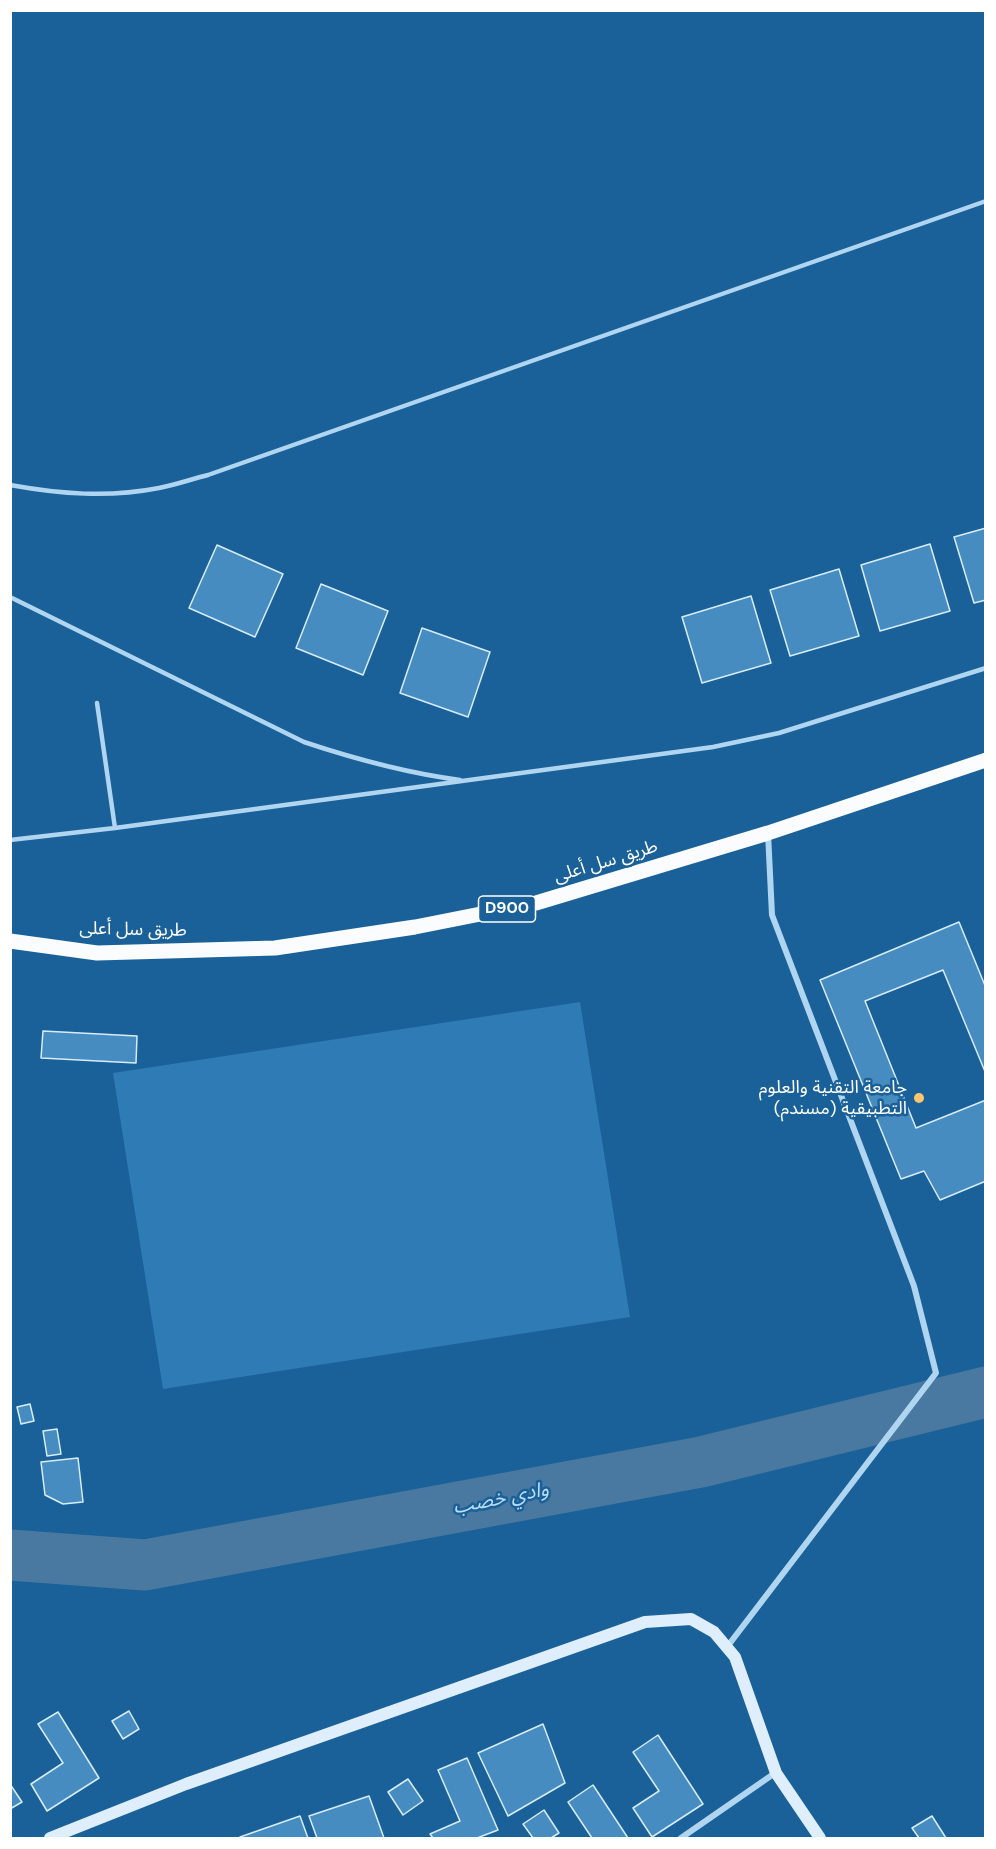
<!DOCTYPE html>
<html>
<head>
<meta charset="utf-8">
<style>
  body { margin:0 }
  #map { position:relative; width:996px; height:1849px; overflow:hidden; background:#1a6199; font-family:"DM Sans",sans-serif }
  canvas { display:block }
  .frame { position:absolute; inset:0; border:12px solid #fff; pointer-events:none }
</style>
</head>
<body>
<div id="map">
<canvas width="996" height="1849"></canvas>
<div class="frame"></div>
</div>
<script>
const context = document.querySelector('canvas').getContext('2d');
context.lineJoin = 'round';
function fillPath(path, color) { context.fillStyle = color; context.fill(path, 'evenodd'); }
function trace(path, color, width, dash) { context.strokeStyle = color; context.lineWidth = width; context.lineCap = dash ? 'butt' : 'round'; context.setLineDash(dash || []); context.stroke(path); }
function drawText(font, color, halo, rows, align = 'center') {
  context.font = font + ' "DM Sans","Noto Sans Arabic",sans-serif'; context.lineWidth = 5; context.setLineDash([]); context.textBaseline = 'middle'; context.strokeStyle = halo; context.fillStyle = color; for (const [text, x, y, turn = 0] of rows) {
    context.save(); context.translate(x, y); context.rotate((+turn || 0) * Math.PI / 180); context.textAlign = isNaN(turn) ? turn : align; if (halo) context.strokeText(text, 0, 0); context.fillText(text, 0, 0); context.restore();
  }
}
fillPath(new Path2D(`
  M580,1002l50,315 -467,72 -50,-316z`), '#2e7bb6');
trace(new Path2D(`
  M10,1555l135,10 556,-103 285,-70`), '#4979a0', 51);
const building = new Path2D(`
  M986,528v72l-12,3 -20,-66z
  M930,544l20,67 -70,20 -19,-66z
  M217,545l66,29 -28,63 -66,-29z
  M839,569l20,67 -69,20 -20,-66z
  M321,584l67,27 -25,64 -67,-27z
  M751,596l20,67 -69,20 -20,-66z
  M422,628l68,24 -22,65 -68,-24z
  M959,922l27,66v86l-43,-104 -78,31 51,127 70,-28v81l-46,19 -16,-29 -23,8 -81,-199z
  M43,1031l94,5 -1,27 -95,-5z
  M30,1404l4,17 -13,3 -4,-17z
  M57,1429l4,25 -14,2 -4,-25z
  M78,1458l5,44 -20,2 -18,-9 -4,-33z
  M129,1711l10,18 -16,10 -11,-18z
  M58,1712l41,66 -52,33 -16,-27 32,-21 -25,-39z
  M543,1724l22,59 -57,33 -30,-63z
  M658,1735l45,69 -51,33 -19,-29 26,-17 -26,-39z
  M467,1758l31,72 -21,8h-44l-3,-4 30,-13 -22,-51z
  M408,1779l15,22 -20,14 -15,-23z
  M10,1784l12,18 -12,7z
  M593,1785l35,53h-36l-24,-36z
  M369,1796l15,42h-67l-8,-22z
  M544,1810l15,23 -8,5h-18l-10,-14z
  M300,1816l8,22h-68v-1z
  M932,1816l14,22h-27l-7,-10z`);
fillPath(building, '#478cc1');
trace(building, '#d7ecfc', 1.5);
trace(new Path2D(`
  M10,485c50,9 98,13 149,3 16,-3 33,-9 49,-13l778,-274
  M10,597l294,145c51,17 102,31 156,38
  M97,703l18,125
  M10,840l105,-12 598,-81 66,-14 207,-65`), '#b0d5f1', 4.5);
trace(new Path2D(`
  M727,1647l209,-274 -22,-87 -142,-371 -4,-82
  M681,1838l94,-65`), '#b0d5f1', 6);
trace(new Path2D(`
  M50,1838l136,-54 459,-162 46,-3 23,13 21,25 41,116 44,65`), '#deeefc', 12);
trace(new Path2D(`
  M10,941l87,12 178,-5 140,-21 121,-24 232,-70 218,-73`), '#fafcff', 15);
for (const [x, y, r, color] of [
  [919,1098,6,"#ffc570"]
]) { const dot = new Path2D(); dot.arc(x, y, r, 0, 2 * Math.PI); context.fillStyle = color; context.fill(dot); trace(dot, '#1a6199', 2); }
for (const [x, y, w] of [
  [507,909,57]
]) { const box = new Path2D(); box.roundRect(x - w / 2, y - 13, w, 26, 4.5); context.fillStyle = '#1a6199'; context.fill(box); trace(box, '#fff', 1.5); }
drawText('bold 16px', '#fff', null, [
  ["D900",507,909]
]);
drawText('18px', '#fff', '#1a6199', [
  ["طريق سل أعلى",606,862,-17],
  ["طريق سل أعلى",133,930,1]
]);
drawText('18px', '#fff', '#1a6199', [
  ["جامعة التقنية والعلوم",907,1088],
  ["التطبيقية (مسندم)",907,1109]
], 'right');
drawText('italic 20px', '#bddef7', '#1a6199', [
  ["وادي خصب",501,1499,-11]
]);
</script>
</body>
</html>
